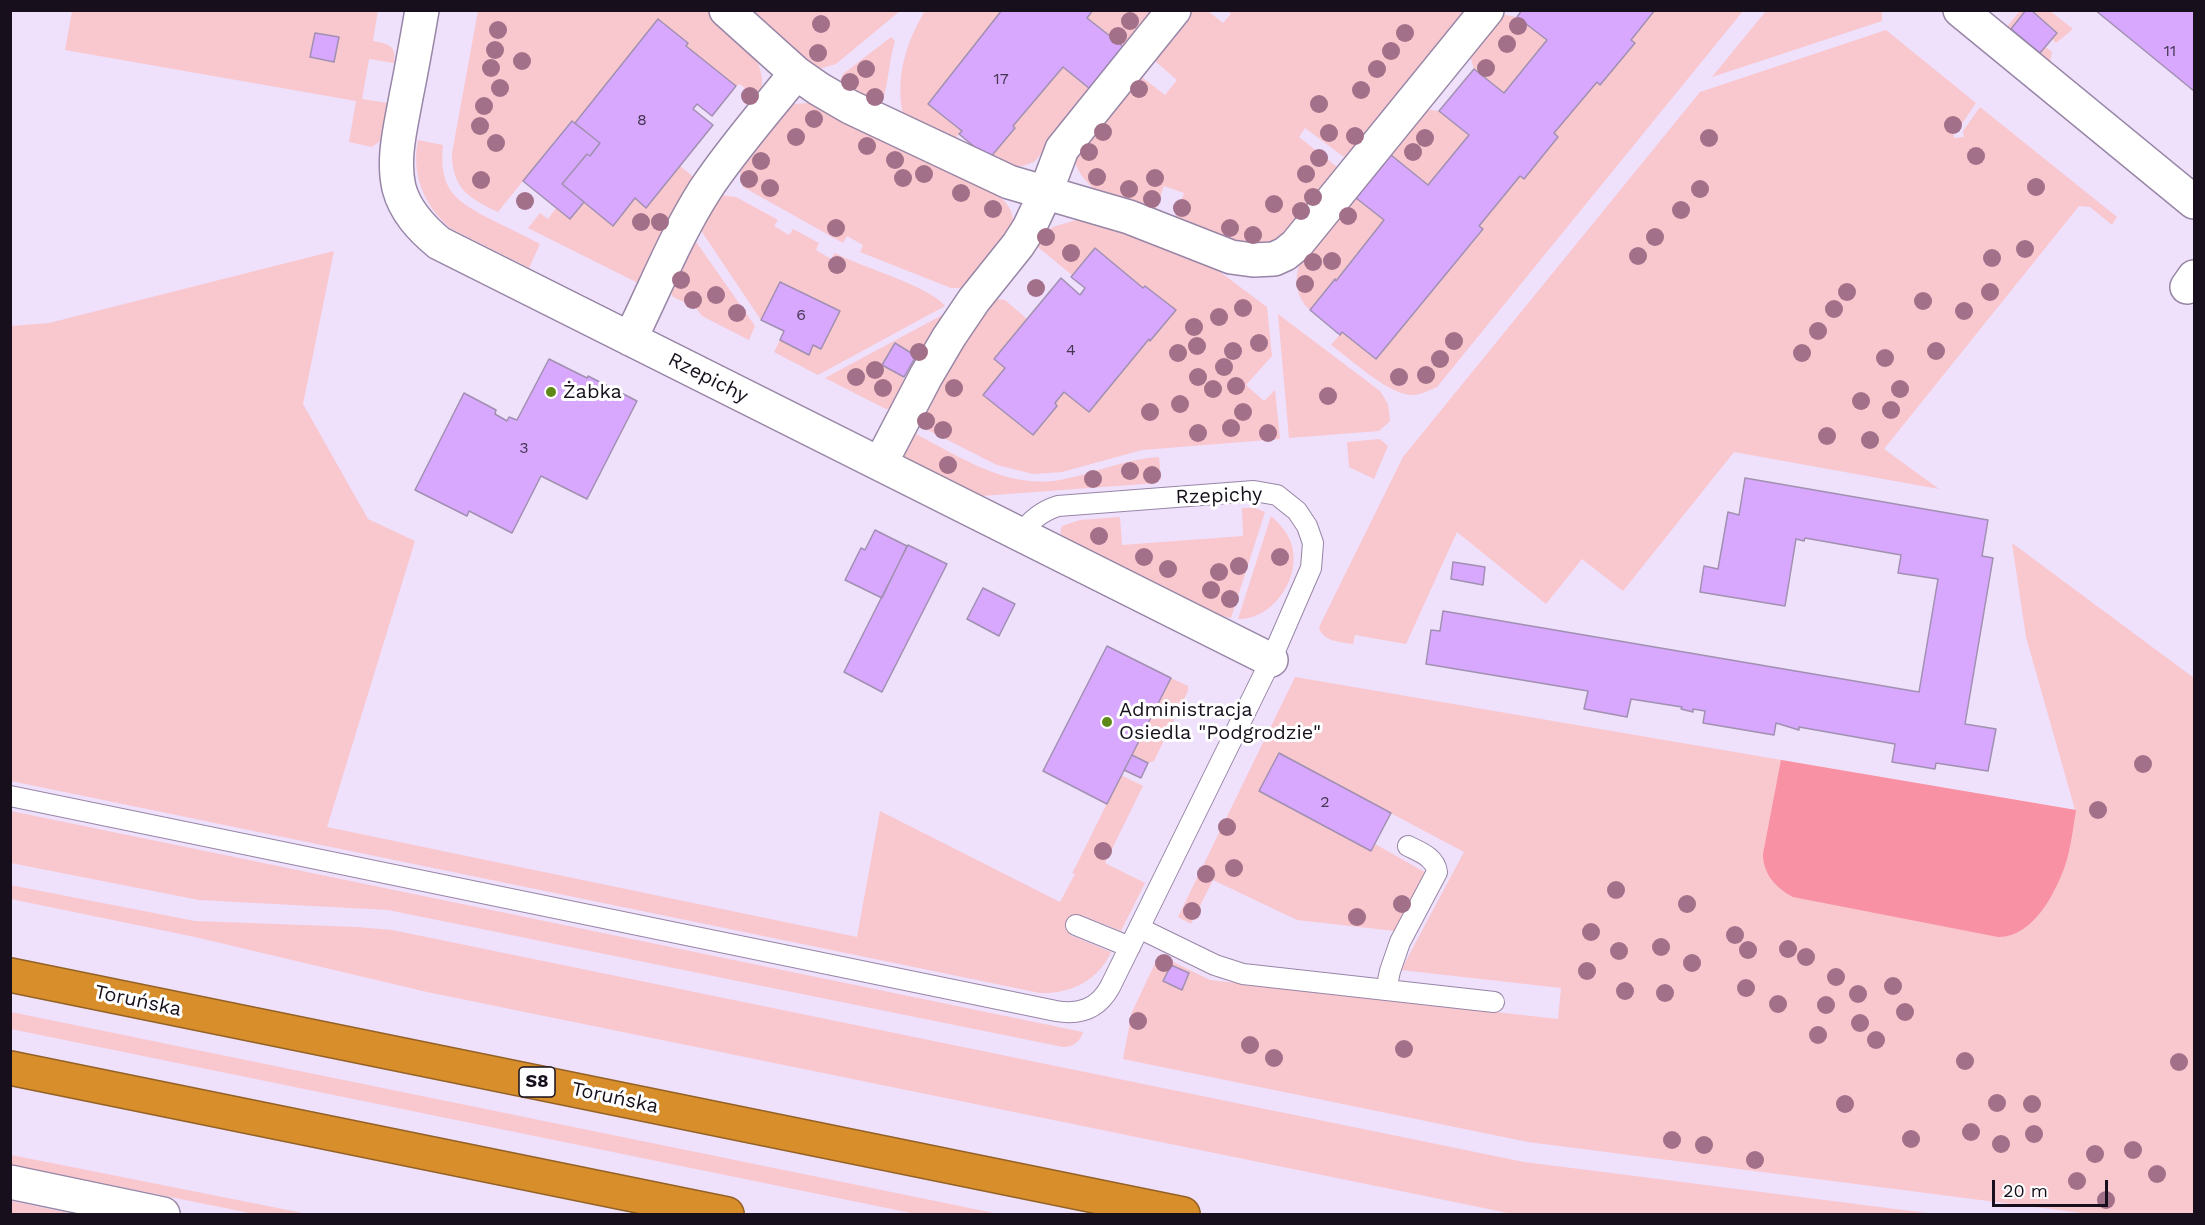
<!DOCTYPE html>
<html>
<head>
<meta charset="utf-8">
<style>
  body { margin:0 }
  #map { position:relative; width:2205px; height:1225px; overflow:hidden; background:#efe0fc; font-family:"Work Sans",sans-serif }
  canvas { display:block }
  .frame { position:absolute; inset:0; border:12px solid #17101c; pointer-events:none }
  .scale { position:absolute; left:1992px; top:1180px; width:116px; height:27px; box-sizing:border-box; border:3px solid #17101c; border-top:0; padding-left:8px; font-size:18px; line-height:21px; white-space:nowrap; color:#17101c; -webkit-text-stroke:4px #fff; paint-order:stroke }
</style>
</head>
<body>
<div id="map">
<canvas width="2205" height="1225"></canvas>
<div class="frame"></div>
<div class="scale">20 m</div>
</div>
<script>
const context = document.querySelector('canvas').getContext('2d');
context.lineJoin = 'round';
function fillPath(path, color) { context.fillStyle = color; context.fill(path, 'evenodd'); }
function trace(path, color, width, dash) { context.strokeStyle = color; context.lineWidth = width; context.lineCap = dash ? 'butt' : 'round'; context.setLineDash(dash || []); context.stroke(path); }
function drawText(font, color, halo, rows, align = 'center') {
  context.font = font + ' "Work Sans",sans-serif'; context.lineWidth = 6; context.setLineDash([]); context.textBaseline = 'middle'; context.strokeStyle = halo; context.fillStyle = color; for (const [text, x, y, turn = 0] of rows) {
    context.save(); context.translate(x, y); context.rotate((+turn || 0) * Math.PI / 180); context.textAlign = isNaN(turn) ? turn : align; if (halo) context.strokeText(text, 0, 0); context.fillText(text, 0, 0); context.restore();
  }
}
fillPath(new Path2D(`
  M378,10l-5,31c15,3 24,4 21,22l-25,-4 -7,40 25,4 -7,38 -8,6 -23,-5 7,-41 -291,-51 7,-39z
  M478,11h231c25,22 65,49 50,89l-19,-16 -4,2 -50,-40 2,-3 -30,-24 -83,104 -4,-2 -73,91c-29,-14 -46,-23 -46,-59z
  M744,11h156l-64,53 -14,4 -11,-1z
  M925,11h77l-74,92 34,28 -10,11 -49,-28c-8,-36 3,-72 22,-103z
  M1093,11h65l-34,36 -37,-29z
  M1189,11h19l15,12 8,-9 -4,-3h245l-119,146h-9l-39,-29 -6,9 38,30 2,8 -55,65 -29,8 -81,-27 10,-28 -20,-7 -10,28c-32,-12 -70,-18 -80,-55l60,-81h9l22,17 12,-15 -21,-18 -2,-8z
  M1655,11h88l-306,376c-7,3 -15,7 -22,8 -25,2 -64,-36 -84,-50l11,-13 34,27 107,-129 -4,-4 41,-50 4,3 34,-42 -4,-4 42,-51 5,3 33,-42 -3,-3z
  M1766,11h116v10l-170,56z
  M2020,11h6l-15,18 29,24 6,-6 6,5 -2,11 -45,-34z
  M2031,11h19l23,18 -17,14 -4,-4 5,-7z
  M1500,14l17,3 30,23 -43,53 -30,-24 -5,-17z
  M1886,30l90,73 -17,25 -6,1 1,9 10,-1 -1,-6 17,-24 137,110 -5,8 -22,-18 -11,-1 -195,243 55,40 -205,-37 -111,139 -41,-32 -36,45 -89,-72 -51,112 -51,-9 -2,9c-12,-2 -30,-2 -34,-17l84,-170 297,-365z
  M891,37l4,4c-7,22 -6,45 -15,67l-42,-22 5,-12z
  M1063,67l27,22v5l-55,67c-17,10 -29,5 -46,-2l26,-31 -2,-2z
  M809,103l180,84c14,12 26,21 24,40l-49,61h-13l-91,-36 3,-7 -16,-9 -4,7 -100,-56 -5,-24 48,-56 8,-3z
  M1423,109l16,2 30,24 -41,50 -37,-30 -1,-7z
  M418,140l25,5c-5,46 14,57 51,76 15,7 31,15 46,23l-11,24 -79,-40c-26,-22 -39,-54 -32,-88z
  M680,166l15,12 -47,100 -10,5 -110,-55 12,-15 8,6 8,-11 14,11 14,-17 29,23 22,-27 11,9z
  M720,195l16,2 42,23 -4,6 15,9 4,-6 26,14 -3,7 15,9 4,-6c26,14 95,33 110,53l-127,69 -44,-23 6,-12 28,14 5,-9 8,4 -60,-29 -63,-94z
  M1350,198h6l28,22 -48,61 -2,-1 -24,30c-16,-14 -16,-35 -8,-53z
  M1076,220l27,3 109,43 55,41 5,49 -26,29 18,16 11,-11 5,49 -138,11 -80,22 -29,2 -36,-9 -83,-42 58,-100 24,-24 9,1 22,19 -33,40 11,9 -21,27 49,40 24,-29 -2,-3 9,-11 25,20 60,-73 1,2 25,-31 -30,-24 -2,2 -48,-40 -23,27 -38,-31 19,-17z
  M692,236l63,90 -6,14 -47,-24 -7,-9 -22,-10 -4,-9z
  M334,251l-31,153 65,115 47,22 -88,286 530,110 23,-126 180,91 15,-28 -3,-1 5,-9 44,-89 22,11 -38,77 40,20 -24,48 -40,-16 -11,20 41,17c-13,29 -41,42 -71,41l-1029,-212v-455l38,-3z
  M948,312l-26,47 -27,-16 -12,22 21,12 -1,2 6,4 -13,24 -10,2 -61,-31z
  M1278,314l102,77 8,13 2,17 -11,10 -90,7z
  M910,431c46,23 96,59 150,49 33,-6 65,-21 99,-23l2,21 -4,5 -176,13 -77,-39 -3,-7z
  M1380,439l8,7 -14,33 -25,-12 -2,-25z
  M1242,508h13l10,4 -34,106 -17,-4 -148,-74 -6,-7 2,-7 18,-6 40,-3 2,28 121,-9z
  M1271,516c9,8 18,18 21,30 9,33 -20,74 -54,73z
  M2012,543l182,135v536h-104l-562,-72 -405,-83 9,-47 27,-57 51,25 348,39 3,-31 -160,-18 63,-118 -185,-98 -19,37 111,59 4,-6 53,30 -33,57 -98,-11 -84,-40 -22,44 -13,-7 117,-240 780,133 -49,-173z
  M1171,678l17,8v5l-34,70 -6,2 -16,-8z
  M11,811l1072,221c-3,10 -10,15 -20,15l-675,-137 -189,-10 -188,-37z
  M10,885l185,36 162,6 35,3 1132,232 411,52h-422l-1086,-222 -232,-55 -184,-38z
  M11,1012l988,202h-83l-905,-185z
  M10,1155h1l297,59h-53l-244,-49z
  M11,1201l63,13h-63z`), '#f9c7ce');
fillPath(new Path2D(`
  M1781,760l295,50c-3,18 -5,38 -11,56 -10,28 -33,72 -67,71l-205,-40c-17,-9 -30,-23 -30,-43z`), '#f891a4');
const building = new Path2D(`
  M1002,10h91l-6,8 37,29 -34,42 -27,-22 -50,59 2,2 -26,31 -30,-25 3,-3 -34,-27z
  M1522,10h133l-24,30 4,3 -35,42 -3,-3 -43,51 4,4 -34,42 -4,-3 -41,50 4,3 -107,130 -34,-27 -2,3 -30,-25 25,-31 1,2 48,-61 -28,-22 35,-43 37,30 41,-50 -30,-24 35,-42 30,24 43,-53 -30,-23z
  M2026,10h5l26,23 -17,20 -29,-24z
  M2095,10h99v81z
  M658,19l30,24 -2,3 50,40 -24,30 -15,-12 -4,5 20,16 -67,83 -11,-10 -22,28 -51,-42 25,-30 3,2 10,-13 -25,-20z
  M315,33l24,4 -5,25 -24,-5z
  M572,121l28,22 -10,13 -3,-2 -25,30 22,18 -14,17 -47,-38z
  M1095,248l48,40 2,-2 31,24 -26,31 -1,-2 -60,73 -25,-20 -9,11 2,3 -24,29 -50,-40 22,-27 -11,-9 67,-81 19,17 5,-7 -14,-11z
  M780,282l60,29 -19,38 -8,-4 -4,10 -29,-15 4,-9 -23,-11z
  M895,343l21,13 -12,21 -22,-12z
  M549,359l38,19 1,-2 49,25 -50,98 -46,-23 -29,57 -43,-22 -2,5 -52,-26 49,-97 32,17 -1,4 12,7 2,-4 8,3z
  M1745,478l243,42 -6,36 11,2 -28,166 31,5 -8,42 -52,-8 -1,6 -43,-7 3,-18 -96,-17v3l-23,-7 -2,12 -71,-12 2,-12 -12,-2v3l-12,-3 1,-2 -51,-8 -4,18 -43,-8 4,-18 -162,-27 5,-34 9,1 3,-20 476,81 19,-113 -40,-6 3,-18 -96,-17 -1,3 -8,-2 -11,67 -85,-14 4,-26 14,3 10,-57 11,3z
  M875,530l32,16 -25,52 -37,-18 16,-32 4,2z
  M908,545l39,19 -65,128 -38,-20z
  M1453,562l32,5 -2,18 -32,-6z
  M983,588l32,16 -16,32 -32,-17z
  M1107,646l64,32 -64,126 -64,-33z
  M1279,753l112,60 -20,38 -112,-60z
  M1132,755l16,8 -7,15 -17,-8z
  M1171,965l18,8 -7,17 -19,-9z`);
fillPath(building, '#d7a8fd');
trace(building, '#a190b1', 1.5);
const service = new Path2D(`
  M10,796l1046,215c23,4 42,-2 54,-24l161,-327 40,-92 2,-25 -6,-17 -10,-15 -20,-16 -23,-4 -196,15c-16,5 -28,14 -37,29
  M1076,925l54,22
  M1139,928l76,37 28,9 251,28
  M1386,990l4,-19 10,-29 37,-70c-2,-15 -17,-20 -29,-26`);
const minor = new Path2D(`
  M422,10c-5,29 -10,58 -16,87 -5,29 -14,61 -7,91 6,23 22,40 40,55l832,417
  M726,10l70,63 23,16 31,18 159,75 120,35 102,40 22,3 21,-1 11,-5 11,-9 191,-235
  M1960,10l234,192
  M2187,287l7,-10
  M630,339c25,-50 45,-102 75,-149 27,-41 60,-78 91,-117
  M880,464l46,-88 23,-39 25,-37 44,-55 11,-17 16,-34 17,-45 112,-139
  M10,1182l153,32`);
const motorway = new Path2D(`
  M10,975l1173,239
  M10,1068l717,146`);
trace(service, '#9786a6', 22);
trace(minor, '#9786a6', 36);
trace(motorway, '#946226', 36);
trace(service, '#fff', 20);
trace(minor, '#fff', 33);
trace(motorway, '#d78e2b', 33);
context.fillStyle = '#a3708a';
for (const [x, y] of [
  [1130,21],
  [821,24],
  [1518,26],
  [498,30],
  [1405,33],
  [1118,36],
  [1507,44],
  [495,50],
  [1391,51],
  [818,53],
  [522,61],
  [491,68],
  [1486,68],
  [866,69],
  [1377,69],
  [850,82],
  [500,88],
  [1139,89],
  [1361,90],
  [750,96],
  [875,97],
  [1319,104],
  [484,106],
  [814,119],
  [1953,125],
  [480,126],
  [1103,132],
  [1329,133],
  [1355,136],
  [796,137],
  [1425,138],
  [1709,138],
  [496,143],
  [867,146],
  [1089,152],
  [1413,152],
  [1976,156],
  [1319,158],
  [895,160],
  [761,161],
  [924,174],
  [1306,174],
  [1097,177],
  [903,178],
  [1155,178],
  [749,179],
  [481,180],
  [2036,187],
  [770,188],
  [1129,189],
  [1700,189],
  [961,193],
  [1313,197],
  [1152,199],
  [525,201],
  [1274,204],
  [1182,208],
  [993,209],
  [1681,210],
  [1301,211],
  [1348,216],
  [641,222],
  [660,222],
  [836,228],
  [1230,228],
  [1253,235],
  [1046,237],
  [1655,237],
  [2025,249],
  [1071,253],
  [1638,256],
  [1992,258],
  [1332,261],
  [1313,262],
  [837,265],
  [681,280],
  [1305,284],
  [1036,288],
  [1847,292],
  [1990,292],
  [716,295],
  [693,300],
  [1923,301],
  [1243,308],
  [1834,309],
  [1964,311],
  [737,313],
  [1219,317],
  [1194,327],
  [1818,331],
  [1454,341],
  [1259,343],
  [1197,346],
  [1233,351],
  [1936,351],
  [919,352],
  [1178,353],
  [1802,353],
  [1885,358],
  [1440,359],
  [1224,367],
  [875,370],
  [1426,375],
  [856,377],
  [1198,377],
  [1399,377],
  [1236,386],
  [883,388],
  [954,388],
  [1213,389],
  [1900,389],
  [1328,396],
  [1861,401],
  [1180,404],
  [1891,410],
  [1150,412],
  [1243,412],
  [926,421],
  [1231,428],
  [943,430],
  [1198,433],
  [1268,433],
  [1827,436],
  [1870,440],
  [948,465],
  [1130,471],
  [1152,475],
  [1093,479],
  [1099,536],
  [1144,557],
  [1280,557],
  [1239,566],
  [1168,569],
  [1219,572],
  [1211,590],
  [1230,599],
  [2143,764],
  [2098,810],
  [1227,827],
  [1103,851],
  [1234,868],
  [1206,874],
  [1616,890],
  [1402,904],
  [1687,904],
  [1192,911],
  [1357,917],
  [1591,932],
  [1735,935],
  [1661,947],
  [1788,949],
  [1748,950],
  [1619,951],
  [1806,957],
  [1164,963],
  [1692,963],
  [1587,971],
  [1836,977],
  [1893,986],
  [1746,988],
  [1625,991],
  [1665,993],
  [1858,994],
  [1778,1004],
  [1826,1005],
  [1905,1012],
  [1138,1021],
  [1860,1023],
  [1818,1035],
  [1876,1040],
  [1250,1045],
  [1404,1049],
  [1274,1058],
  [1965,1061],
  [2179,1062],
  [1997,1103],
  [1845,1104],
  [2032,1104],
  [1971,1132],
  [2034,1134],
  [1911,1139],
  [1672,1140],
  [2001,1144],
  [1704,1145],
  [2133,1150],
  [2095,1154],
  [1755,1160],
  [2157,1174],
  [2077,1181],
  [2106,1200]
]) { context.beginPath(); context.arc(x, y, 9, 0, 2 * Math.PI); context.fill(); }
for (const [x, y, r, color] of [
  [551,392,6,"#5f8916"],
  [1107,722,6,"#5f8916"]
]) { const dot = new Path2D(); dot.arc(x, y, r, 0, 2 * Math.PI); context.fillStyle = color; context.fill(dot); trace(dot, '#fff', 2); }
drawText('16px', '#473654', null, [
  ["11",2170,51],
  ["17",1001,79],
  ["8",642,120],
  ["6",801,315],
  ["4",1071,350],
  ["3",524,448],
  ["2",1325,802]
]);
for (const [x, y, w] of [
  [537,1082,36]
]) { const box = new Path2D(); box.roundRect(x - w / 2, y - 15, w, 30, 4.5); context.fillStyle = '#fff'; context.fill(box); trace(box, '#17101c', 1.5); }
drawText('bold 18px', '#17101c', null, [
  ["S8",537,1082]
]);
drawText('20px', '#17101c', '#fff', [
  ["Rzepichy",708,378,27],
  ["Rzepichy",1219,496,-2],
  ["Toruńska",138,1001,12],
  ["Toruńska",615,1098,12]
]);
drawText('20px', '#17101c', '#fff', [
  ["Żabka",563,392],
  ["Administracja",1119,710],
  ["Osiedla \"Podgrodzie\"",1119,733]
], 'left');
</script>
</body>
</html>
